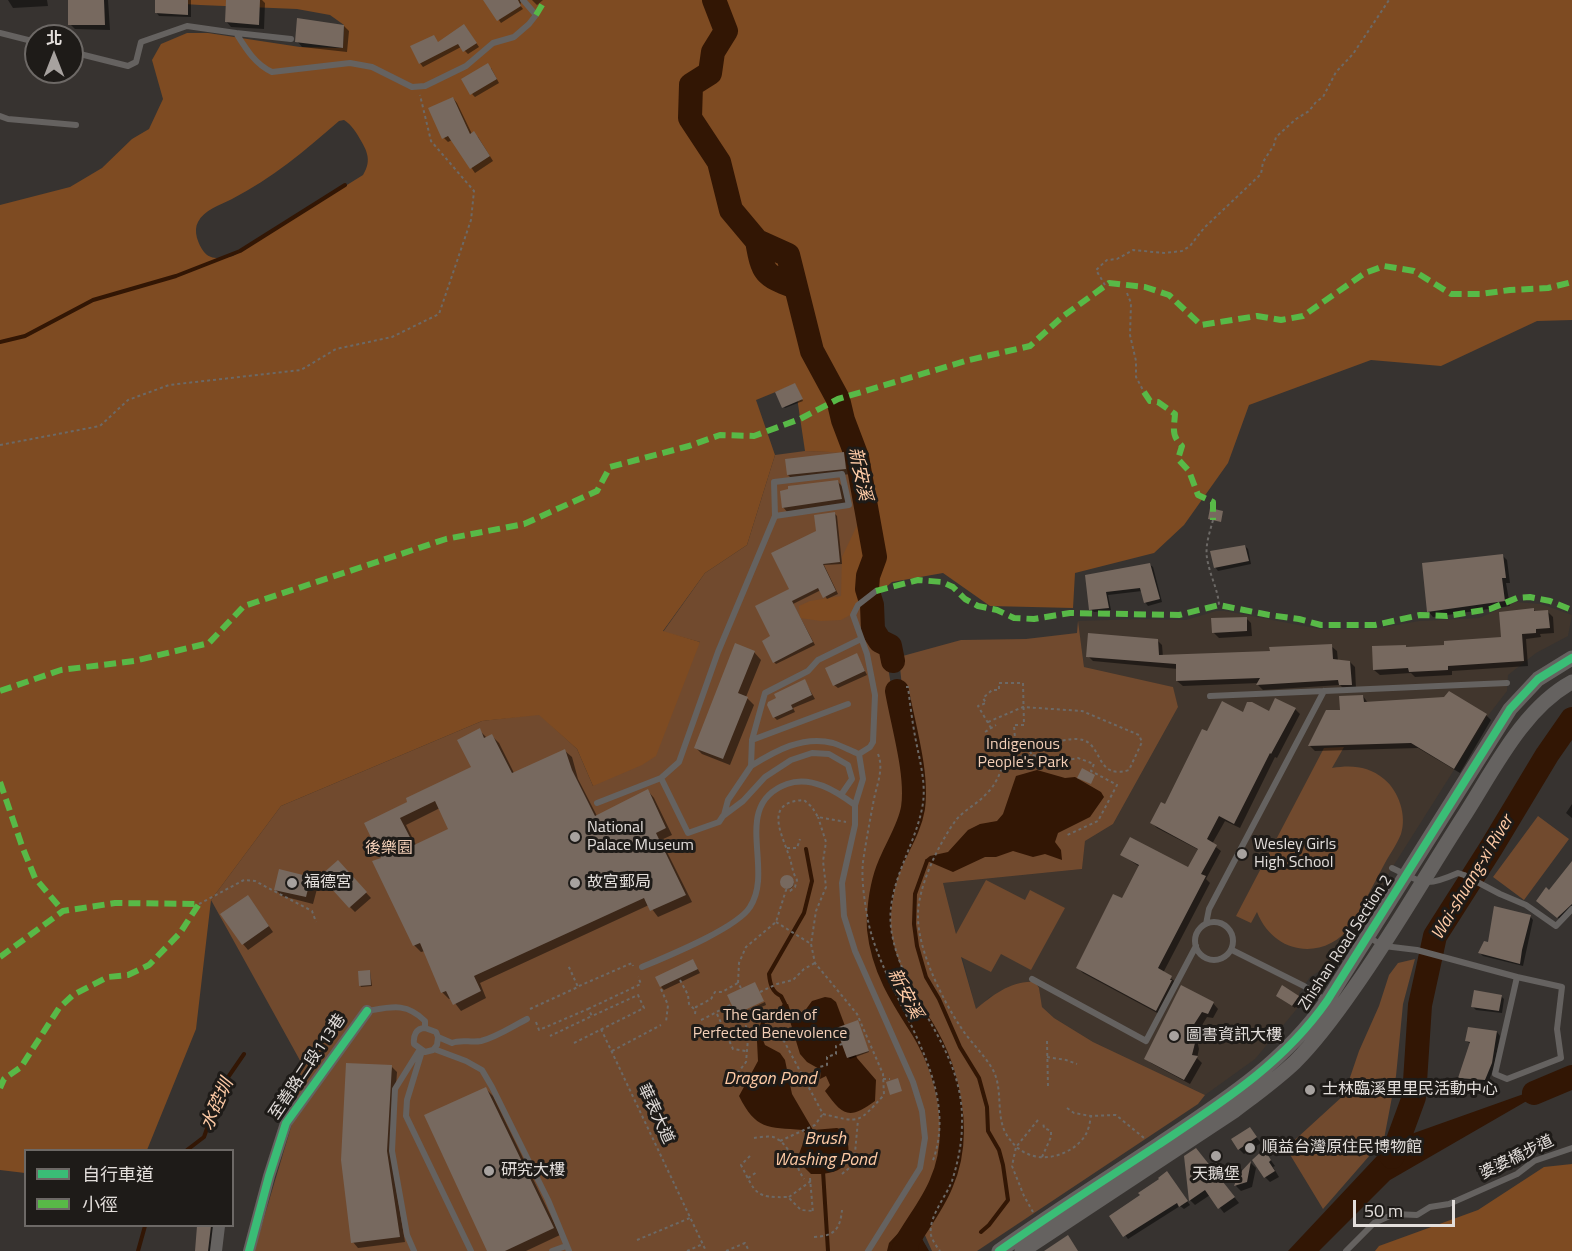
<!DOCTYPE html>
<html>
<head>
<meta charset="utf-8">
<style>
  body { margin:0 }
  #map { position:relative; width:1572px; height:1251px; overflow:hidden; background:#373330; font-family:"Titillium Web","Noto Sans TC",sans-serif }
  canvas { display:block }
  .legend { position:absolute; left:24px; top:1149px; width:210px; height:78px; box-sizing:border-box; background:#1e1b18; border:2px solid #6d6966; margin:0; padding:8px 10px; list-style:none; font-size:18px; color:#e3dedb }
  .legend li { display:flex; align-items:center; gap:12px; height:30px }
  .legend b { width:30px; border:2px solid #6d6966 }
  .north { position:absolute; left:24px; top:24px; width:60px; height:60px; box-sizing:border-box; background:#1e1b18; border:2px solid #6d6966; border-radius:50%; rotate:0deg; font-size:16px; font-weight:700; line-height:24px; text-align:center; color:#e3dedb }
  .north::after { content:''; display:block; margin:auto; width:21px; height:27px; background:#a7a29f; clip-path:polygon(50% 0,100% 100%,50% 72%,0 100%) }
  .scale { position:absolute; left:1353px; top:1200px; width:102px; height:27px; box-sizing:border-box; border:3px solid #e3dedb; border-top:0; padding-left:8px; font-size:18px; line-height:21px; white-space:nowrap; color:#e3dedb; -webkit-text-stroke:4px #1e1b18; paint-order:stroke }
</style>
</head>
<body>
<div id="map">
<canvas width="1572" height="1251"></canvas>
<ul class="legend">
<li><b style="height:8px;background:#3abd76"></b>自行車道</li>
<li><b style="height:8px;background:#58b947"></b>小徑</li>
</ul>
<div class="north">北</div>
<div class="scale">50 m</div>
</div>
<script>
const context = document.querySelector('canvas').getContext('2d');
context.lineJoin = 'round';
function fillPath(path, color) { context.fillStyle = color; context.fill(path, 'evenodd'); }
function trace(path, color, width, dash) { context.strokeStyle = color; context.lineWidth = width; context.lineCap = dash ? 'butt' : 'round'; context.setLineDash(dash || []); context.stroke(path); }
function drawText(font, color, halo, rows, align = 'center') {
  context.font = font + ' "Titillium Web","Noto Sans TC",sans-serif'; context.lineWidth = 6; context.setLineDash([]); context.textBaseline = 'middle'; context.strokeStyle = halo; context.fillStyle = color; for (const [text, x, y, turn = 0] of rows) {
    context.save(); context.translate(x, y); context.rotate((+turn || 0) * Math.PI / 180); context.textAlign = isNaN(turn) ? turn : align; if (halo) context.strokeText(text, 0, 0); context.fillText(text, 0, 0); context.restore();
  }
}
fillPath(new Path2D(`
  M1516,602l25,2 31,11 -4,21 -32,17 -28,22 -1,16 -17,22 -98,155 -25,47 -36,49 -21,13 -11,16 1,12 -45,54 -50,36 -112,-53 -39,-24 -12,-11 -3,-19 -48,8 -15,14 -33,-127 139,-14 3,-28 28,-17 65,-117 -6,-20 -88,-20 -6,-46 62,-2 46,1 30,-9h9l95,18h54l45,-8 60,-3z`), '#41362d');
fillPath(new Path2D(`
  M805,451l48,1 9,63 1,95 8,34 15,11 19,115 -1,35 -24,63 -8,51 24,69 29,61 20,57 -2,54 -24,47 -27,44h-638l37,-124 11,-63 -91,-164 70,-94 201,-85 57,-7 38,35 16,37 107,-144 -37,-10 42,-59 42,-28 28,-90z
  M1078,621l6,46 89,20 5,20 -65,117 -28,17 -3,28 -139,14 13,51 30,-54 39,20 5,-10 35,18 -34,62 -30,-16 -10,18 -30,-15 15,52c17,-14 36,-29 59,-27l4,6 3,19 12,11 39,24 112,53 -7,9 -221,147h-45l-8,-18 29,-61 9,-44 -6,-48 -55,-104 -15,-48 2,-34 9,-30 21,-49 1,-35 -15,-73 -5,-50 62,-17 65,-1 51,-6z
  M1344,747l-12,21c20,-3 36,-2 52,11 15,12 23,37 17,55 -4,10 -11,20 -16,29 -11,21 -22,41 -33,62 -28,37 -78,30 -95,-13l-6,11 -15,-7 88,-168z
  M1538,816l31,23 -45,61 -31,-23z
  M1415,959l-12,45 -7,72 -12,63 -61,70 -37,-61 58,-53 15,-44 20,-45 10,-31 9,-12z`), '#714a2e');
fillPath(new Path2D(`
  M158,0h1414v320l-35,1 -96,45 -70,-6 -122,45 -21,58 -44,62 -30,28 -79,20 -2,35 -83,-2 -47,-33 -51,9 -31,27 -20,11 -20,1 -21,-3 -1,-12 11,-5 31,-5 1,-39 20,-42 -9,-62 -48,-2 -10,-67 -39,16 19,55 -28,90 -42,28 -42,58 37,11 -44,114 -14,9 -49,21 -16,-37 -38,-34 -57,6 -201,85 -70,94 -15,129 -49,121h-121l-1,23 -25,-3v-965l70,-18 32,-19 30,-29 17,-10 14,-30 -11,-39 9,-16 26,-11h21l92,14 43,1 1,-23 -14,-10 -33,-6 -97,-4 -32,-2zM344,120c6,4 9,8 13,14 9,15 16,25 6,41l-130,81c-9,2 -22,5 -29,-4 -6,-8 -11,-21 -6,-30 6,-12 22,-17 34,-23 39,-20 74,-49 107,-78z
  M1572,1164v87h-197l4,-5 99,-36 66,-43z`), '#7e4b22');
fillPath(new Path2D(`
  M1037,770l28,8 10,-1 26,15 3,5 -14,20 -32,16 -3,9 6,8 1,10 -17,-6 -12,3 -20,-6 -17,6h-11l-32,15 -28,-12 5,-4 18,-4 20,-22 12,-6 17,-3 6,-7 13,-38z
  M825,997l6,1 5,4 21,56 19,22 -1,21c-26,19 -32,15 -50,-10l5,-6 -4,-9 -6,3 1,-9 -14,-8 -7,-8 -10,-33 -4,-2 -4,-14 6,-1 3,9 13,-1 8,-11z
  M763,1040l2,5 15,8 5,7 7,34 21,36 24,-2 8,3c10,33 -1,44 -34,43l-11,-11 -1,-9 7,-19 -3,-5c-36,-3 -47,0 -64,-34l19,-35 -1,-20z
  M1563,1080l-173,100 -71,71h-31l90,-96 22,-17z
  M915,1215l10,4 -4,18 8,14h-42l2,-8z`), '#321604');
fillPath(new Path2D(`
  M8,0h39l1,6 -35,2z
  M69,0h39l2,30 -35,-1 -5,-5z
  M157,0h34v17l-32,-1 -3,-4z
  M228,0h34l3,3 -1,26 -33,-2 -5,-6z
  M485,0h37l-2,5 3,4 -22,14z
  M532,0h11l-6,5z
  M344,26l5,5 -2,21 -45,-5 -5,-6z
  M467,29l12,18 -11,7 -7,-7 -38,20 -3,-4 18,-20z
  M491,68l8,15 -24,14 -3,-3z
  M453,98l4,5 15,31 6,3 15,24 -18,12 -23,-33 -4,2 -4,-4z
  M796,386l7,15 -18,7 -1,-1z
  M843,454l6,5 2,15 -58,6 -5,-5z
  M837,481l6,6 3,17 -58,9 -5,-6z
  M835,514l2,2 5,48 -18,1 14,29 -11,5 -6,-9 -28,14 22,41 -39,19 -2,-2 -2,-25 45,-105z
  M1245,546l3,3 3,15 -33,7 -3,-4z
  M1502,555l5,5 3,23h-4l4,23 -77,11 -5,-6z
  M1149,564l4,3 9,35 -14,4 -3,-4 -3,-11 -34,4 3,15 -17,2 -3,-3 -4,-33z
  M1534,610l2,2 11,-1 6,6 1,16 -14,1 1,3 -15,2 2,27 -76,5v4l-37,2 -4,-4 -31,2 -6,-5 31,-24 3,3 38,-3 57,-8z
  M1246,618l5,5 1,13 -33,2 -6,-6z
  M1157,640l5,5 1,12 109,-5 59,-6 6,5 1,10 12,1 5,5 1,22 -11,1 -5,-5 -77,5 -5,-5 1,-2 -76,3 -6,-5 1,-12 -85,-8 -5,-5z
  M754,652l7,8 -15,37 8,8 -24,60 -28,-11 -7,-7z
  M857,655l10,20 -29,13 -4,-3z
  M804,680l11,19 -22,9 2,4 -18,8 -3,-3z
  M1363,696l5,7 118,12 5,5 -31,53 -42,-25 -103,3 -5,-5 17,-34 15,-1z
  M1295,709l5,5 -23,44 -2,-1 -35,71 -15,-7 -13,23 9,7 -15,28 4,4 -47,90 13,9 -15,33 -78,-42 -5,-5 44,-68 18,-33 -18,-12 67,14 10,-19 -42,-22 -5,-5 13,-17 43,-73 35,-19 26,-1z
  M479,730l8,8 5,-2 7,7 15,30 51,-22 7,6 6,22 19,37 51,-25 6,7 18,37 -11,5 31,62 -34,15 -9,-12 -169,78 6,15 -25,13 -10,-13 -2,1 -7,-7 -17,-41 -4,1 -7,-7 -31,-87 -17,-34 107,-56zM440,808l10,22 -34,15 -10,-20z
  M1572,804v14l-6,-5z
  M343,868l28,30 -16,14 -5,-5z
  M1572,870v38l-11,12 -20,-16 9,-12z
  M782 883a6 6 0 1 1 12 0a6 6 0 1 1-12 0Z
  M310,878l8,7 -5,19 -31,-8 -7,-7z
  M252,902l21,30 -25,18 -5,-6z
  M1530,916l3,4 -10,46 -40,-10 -3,-3 9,-10z
  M693,960l7,13 -36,17 -3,-3z
  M370,971l2,15 -11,1 -1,-2z
  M1182,987l31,16 5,6 -5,9 -6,-1 -11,18 3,14 -2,9 5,5 -12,21 -39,-21 -5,-5z
  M1501,996l3,3 -2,14 -26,-3 -3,-3z
  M1298,997l3,3 -6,8 -14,-9z
  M765,1002l1,3 -25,11 -2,-2z
  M858,1023l11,29 -19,7 -2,-2z
  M1497,1032l3,4 -6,31 -6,16 -25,-3 -3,-3 11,-33 -5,-3z
  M392,1067l5,5 -6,85 14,85 -47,6 -5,-6z
  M486,1089l7,7 67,139 -34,16h-37z
  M1250,1129l11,14 -17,11 -5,-5z
  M1264,1151l11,15 -2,1 6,10 -9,5 -5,-5z
  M1201,1155l38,48 -15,10 -14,-18 -15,10 -5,-5z
  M1251,1163l5,5 -4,19 -11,4 -5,-5 3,-11z
  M1170,1176l20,29 -6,4 -4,-3 -52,33 -17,-23z
  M199,1226h18l-4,25h-17z`), '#0007');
trace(new Path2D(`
  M0,342l25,-6 68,-36 83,-24 64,-25 105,-66
  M927,861l-12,33 -1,30 3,22 9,31 13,22 21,48 19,31 8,29 1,24 11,19 4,15 5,35 -19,25 -8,7
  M761,1045l-2,-5 4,-18 19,-13 3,-5 -4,-8c-9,-4 -11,-12 -12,-22l35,-61 8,-32 -6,-32
  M187,1150l17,-13 18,-51 22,-32
  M823,1171l5,80
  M138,1251l7,-25`), '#321604', 4);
trace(new Path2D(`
  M714,0l12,31 -13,21 -3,21 -19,12 -1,33 29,44 12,48 26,31 31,14 24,96 26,48 5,21 14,37 18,100 -7,19 -1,13 5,16 1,25 7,11 10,5 3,15
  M757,241c6,33 7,34 38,46
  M897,691c6,34 21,83 16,117 -4,24 -20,44 -27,67 -5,16 -8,38 -7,54 4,39 23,68 43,99 27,44 41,107 19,156 -9,22 -25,41 -37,63l3,4
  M1534,1093l38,-16
  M1392,1157l22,-60 6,-92 15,-69 56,-88 56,-93 25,-36`), '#321604', 24);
fillPath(new Path2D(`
  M68,0h36l1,25h-37z
  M155,0h33v15l-33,-2z
  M226,0h34l-1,25 -34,-3z
  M483,0h35l3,6 -24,15z
  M297,18l47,7 -1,23 -48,-6z
  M464,24l13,19 -14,9 -5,-8 -39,20 -9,-18 24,-11 4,7z
  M488,63l9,16 -27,16 -9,-16z
  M453,97l17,37 4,-3 16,25 -20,13 -22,-33 -6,3 -14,-31z
  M795,383l8,16 -21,9 -7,-16z
  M844,452l2,17 -59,6 -2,-16z
  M838,480l4,19 -60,9 -2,-17 8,-2v-3z
  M1210,508l13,3 -2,11 -13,-3z
  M835,512l5,50 -17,2 13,27 -13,7 -5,-10 -26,13 21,41 -40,21 -11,-22 8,-5 -15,-30 34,-17 -18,-36 45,-22 -2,-16z
  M1245,545l4,16 -35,7 -4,-17z
  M1503,554l3,24h-4l3,23 -78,11 -5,-49z
  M1150,563l10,36 -16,4 -4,-15 -34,4 3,16 -20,2 -4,-35z
  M1534,608v3l14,-1 2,18 -14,1v4l-14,1 2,27 -76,5v4l-39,2 -1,-4 -35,2 -1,-24 34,-1v2l38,-2v-4l57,-4 -2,-25z
  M1247,617v14l-35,2 -1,-15z
  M1088,633l70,6 1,16 111,-4 -1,-4 63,-3 1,15 17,2 2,24h-13l-1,-5 -82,5 4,-7 -84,3v-17l-90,-7z
  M735,643l20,8 -17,42 10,4 -25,62 -29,-11z
  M857,653l8,18 -32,15 -8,-18z
  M805,679l7,16 -21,10 2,4 -20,9 -6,-13 1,-3 8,-4 -2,-4z
  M1449,691l38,23 -33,55 -43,-26 -103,3 18,-36h14l-1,-14 24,-1 1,7 80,-5z
  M1275,698l21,10 -25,46 -1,-1 -36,71 -15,-8 -12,23 10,6 -16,29 5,2 -48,92 14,8 -2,4h2l-16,31 -80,-43 37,-74 9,4 17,-33 -19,-10 10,-18 58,30 10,-18 -48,-26 11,-21 4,2 37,-75 5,2 15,-30 21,11 4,-10h5l17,9z
  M480,728l4,10 8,-4 20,39 53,-24 7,21 23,46 53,-27 18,39 -10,5 30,62 -36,16 -6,-13 -170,78 7,15 -28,14 -7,-14 -5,2 -21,-50 -7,3 -41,-85 9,-3 -17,-35 43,-21 -1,-4 65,-31 -14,-27zM435,801l13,28 -34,16 -14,-27z
  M1082,768l13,7 -4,9 -14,-6z
  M338,860l29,32 -18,16 -29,-32z
  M1572,861v43l-15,14 -21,-17 10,-14 3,3z
  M279,869l32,8 -5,20 -32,-7z
  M780 882a7 7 0 1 1 14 0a7 7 0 1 1-14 0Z
  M248,895l21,31 -27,19 -22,-31z
  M1494,906l37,9 -9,35 -2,14 -42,-11 6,-12 4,1z
  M693,959l5,10 -38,18 -5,-10z
  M370,970l1,15 -12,1 -1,-15z
  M755,982l9,19 -28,13 -9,-19z
  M1181,985l33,17 -6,12 -6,-2 -11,17 4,14 -3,12 6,1 -14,24 -40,-21z
  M1282,985l17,11 -7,10 -16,-10z
  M1474,990l28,5 -3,16 -28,-4z
  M858,1020l11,31 -22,7 -11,-30z
  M1468,1027l29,4 -5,32 -7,17 -27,-2 12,-36 -5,-1z
  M346,1063l46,2 -5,86 13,86 -49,6 -10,-83z
  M898,1078l4,13 -12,4 -4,-13z
  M486,1087l68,141 -49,23h-18l-63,-136z
  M1250,1127l7,10 -19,13 -7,-11z
  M1196,1148l39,49 -17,12 -13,-19 -16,11 -5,-45z
  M1264,1149l7,11 -2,2 6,9 -11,7 -12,-18z
  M1251,1161l-4,21 -13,4 4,-11z
  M1167,1171l21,30 -9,6 -2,-4 -54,34 -14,-21 31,-21 -2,-2 21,-14 -1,-1z
  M197,1226h14l-3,25h-13z
  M1068,1235l10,16h-34z`), '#77695f');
trace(new Path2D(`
  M1105,285l-9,-15 11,-10 10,-1 16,-9 31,3 18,-2 8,-5 14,-18 57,-54 2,-12 11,-17 2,-8 20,-18 13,-8 7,-9 7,-5 13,-25 17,-18 36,-54
  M1127,293l4,10 -1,32 6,26v16l8,15
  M0,445l100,-19 28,-26 41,-15 132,-15 35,-21 56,-12 47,-23 32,-94 3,-29 -43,-50 -11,-46
  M1213,520c-4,15 -9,28 -5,43 3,15 10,27 11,42
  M906,687h2c2,16 4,33 7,49 4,22 11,45 8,67 -7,45 -40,84 -31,131 13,70 72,113 70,189 0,20 -4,39 -10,58 -6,16 -24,36 -21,54 1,5 6,12 9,16
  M988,722l35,-15 59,4 57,24 3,7 -13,28c-33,10 -26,-24 -46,-30 -12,-4 -42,6 -55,8l4,7
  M991,728l-13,-22 8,-3 -3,-5 9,-8h7v-7h24l1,42h-10l1,14h9l4,9
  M985,732l11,-7
  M878,754c6,15 -1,30 -4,45 -4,21 -8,42 -11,63 -2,19 2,41 5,59 17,79 96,160 64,242
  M787,848h10l3,-9
  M199,904l45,-24 11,1 57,30 4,11
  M776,922l35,22
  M680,980l8,15 1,9 6,6
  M579,986l53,-23 1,3
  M741,988l-3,-5 1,-20 7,-16 30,-25 10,-32 4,1 5,-4 2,-7c-5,-8 -5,-17 -9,-27 -8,-23 -23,-51 16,-53l8,7 6,10 28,5
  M661,989l7,16 -2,17
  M760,992l17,-8 16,-4 11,-11 11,-6
  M530,1009l48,-22 -10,-22
  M588,1009l53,-25 -3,-7
  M695,1014l1,-7 15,-8 4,-7h7l16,-9
  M717,1014l16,35 13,2
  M701,1020c11,-5 20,-11 31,-16
  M536,1022l3,8 49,-21 4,7 -42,20
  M601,1029l105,222
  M748,1039l26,-3 10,5 39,73c38,9 34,10 61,-19l-1,-21 -26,-60 -42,-51 -4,-19 5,-33 10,-24 -3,-26 3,-19 -8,-25
  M1047,1041l1,46
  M574,1043l70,-35 -6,-13 -46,21
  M612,1051l49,-26
  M1047,1057l19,3 11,4
  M734,1078l12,-16 2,-23 -2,-13 6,-14 -2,-4
  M804,1079l14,-4 1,-8 8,-2v-8l9,-3v-8l6,-2
  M883,1079h7
  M1067,1108l7,5 17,3
  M1038,1120l-22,27c4,2 8,6 12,7 20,9 48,-2 58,-20 3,-5 4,-13 5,-18l25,-1 28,23
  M754,1138c6,-1 14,-2 19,-1 16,5 23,30 31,42
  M780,1141l35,-16 7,-10
  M750,1156l-9,9c15,29 14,33 47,32l13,13 12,1
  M1042,1157l9,-20v-6l-7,-3 -1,-6
  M842,1174l12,-10 4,-44
  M748,1178l9,-6
  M810,1178l3,35
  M789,1197l22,-16
  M1033,1212l-9,-16 -12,-30 4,-19c-4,-5 -8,-9 -11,-15 -9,-19 -2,-43 -12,-62 -9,-16 -23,-28 -33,-44 -18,-27 -42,-76 -42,-109 -1,-29 21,-74 38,-97 9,-11 22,-16 31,-27 10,-9 14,-23 19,-36l38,-2 10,8 24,-5 16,6 -3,7 26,14 -19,36 -33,15
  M814,1237c20,-1 26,-7 28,-27
  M637,1240l53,-22
  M687,1251l16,-7
  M726,1251l19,-8 4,8`), '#6c6966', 2, [3, 3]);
trace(new Path2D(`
  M0,33l36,9
  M236,33l55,6
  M72,52l56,14 8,-4 5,-20 46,-16 49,7c10,16 19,31 36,39l78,-9 22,4 40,20 13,-1 41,-20 27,-23 21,-6 15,-13 7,-9 -13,-15
  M0,116l8,3 68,6
  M1210,696l297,-13
  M752,740l96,-36
  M859,754l11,-7 3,-5 2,-47 -8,-41 -14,-39 5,-10 18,-14
  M751,766c24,-15 52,-31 82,-23 9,3 18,8 26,11l4,25 -8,26
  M661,778l18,-16 39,-110 57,-136 74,-11 -7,-31 -68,8 1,34
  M597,803l64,-25 27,55 31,-11 4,-6 20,-15 22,-24 26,-17 21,-7 17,1 19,11 4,14 -11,16
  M724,815l4,-15 23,-34 1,-26 13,-47 43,-22 10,-11 43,-21
  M1392,868c32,15 32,20 66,5l6,2 36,19 26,11 30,21 16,-17
  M1195 941a19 19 0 1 1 38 0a19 19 0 1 1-38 0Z
  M1206,924l3,-15 115,-218
  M1368,937l16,9 33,4 100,27 -22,97 12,5 54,-21 -4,-29 5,-42 -45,-10
  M1232,950l72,36 22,15
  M642,967c26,-11 95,-39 108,-60 25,-38 -20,-102 37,-123 24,-9 49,7 68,21v20l-13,58 2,33 11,35 58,131 9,29 3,27 -5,30 -52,83
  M1032,979l114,62 50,-95
  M367,1011c24,-4 39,-9 58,10v7l11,4 2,5 14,6c9,-4 19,0 29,-2 16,-4 32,-15 46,-22
  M425,1028c-9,0 -12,8 -11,16l11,8 8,-2 4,-5 1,-8
  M434,1049l32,12 16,9 10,17 56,113 21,51
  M422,1051l-15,49 -1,16 65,135
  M414,1251l-7,-16 -15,-84 3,-62 25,-40
  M552,1251l14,-5
  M1346,1251l28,-28 20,-9 23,1 13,-8 19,-3 68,-30 17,-13 38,-13`), '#656260', 6);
trace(new Path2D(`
  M216,1251l3,-25
  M249,1251l20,-75 17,-53 81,-112`), '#656260', 12);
trace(new Path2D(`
  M999,1251c52,-37 106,-71 159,-106 63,-42 125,-81 169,-144l183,-292 28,-30 34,-21
  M1022,1251l212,-140c21,-16 42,-31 61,-49 22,-22 41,-48 59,-74 39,-55 72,-113 108,-169 30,-46 60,-110 110,-137`), '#656260', 15);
trace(new Path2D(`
  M536,15l9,-15
  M1144,392l6,9 8,1 17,12c-1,15 -4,21 7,32l-4,13 11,12 9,24 15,7v18
  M876,591l42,-11 24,2 11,5 12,12 13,7 19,4 17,8 20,1 36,-6 109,2 40,-10 50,10 30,4 22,6h54l45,-10 27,1 43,-7 27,-11 13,-1 20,4 22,9
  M0,691l61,-21 73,-9 75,-18 35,-37 202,-67 78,-15 73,-33 13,-24 79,-21 31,-11 34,1 46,-17 38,-20 131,-39 61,-14 32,-29 47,-34 36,4 24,8 32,30 56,-9 24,4 22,-4 62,-43 19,-7 30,5 37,23h29l30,-4 38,-2 24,-6
  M0,782l22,64 13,32 28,33
  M0,957l63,-46 52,-8 84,1 -19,29 -31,32 -21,10 -20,2 -35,18 -14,13 -38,59 -17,12 -4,9`), '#58b947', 6, [12, 6]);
trace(new Path2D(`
  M249,1251l20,-75 17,-53 81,-112
  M999,1251c52,-37 106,-71 159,-106 63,-42 125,-81 169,-144l183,-292 28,-30 34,-21`), '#3abd76', 8);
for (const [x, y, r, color] of [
  [575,837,6,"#a7a29f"],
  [1242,854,6,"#a7a29f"],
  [292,883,6,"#a7a29f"],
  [575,883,6,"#a7a29f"],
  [1174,1036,6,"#a7a29f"],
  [1310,1090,6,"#a7a29f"],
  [1250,1148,6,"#a7a29f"],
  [1216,1156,6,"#a7a29f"],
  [489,1171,6,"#a7a29f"]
]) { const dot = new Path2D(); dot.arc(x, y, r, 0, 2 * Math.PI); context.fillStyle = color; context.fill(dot); trace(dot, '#1e1b18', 2); }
drawText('16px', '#f3cfb7', '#1e1b18', [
  ["Indigenous",1023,745],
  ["People's Park",1023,763],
  ["後樂園",389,849],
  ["The Garden of",770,1016],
  ["Perfected Benevolence",770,1034]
]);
drawText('16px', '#e3dedb', '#1e1b18', [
  ["National",587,828],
  ["Palace Museum",587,846],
  ["Wesley Girls",1254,845],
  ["High School",1254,863],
  ["福德宮",304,883],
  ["故宮郵局",587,883],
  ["圖書資訊大樓",1186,1036],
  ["士林臨溪里里民活動中心",1322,1090],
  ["順益台灣原住民博物館",1262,1148],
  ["研究大樓",501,1171],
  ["天鵝堡",1216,1175,"center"]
], 'left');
drawText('16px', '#e3dedb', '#1e1b18', [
  ["Zhishan Road Section 2",1346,943,-57],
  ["至善路二段113巷",308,1067,-56],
  ["華表大道",655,1114,65],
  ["婆婆橋步道",1517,1158,-26]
]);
drawText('italic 18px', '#fecaa5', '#1e1b18', [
  ["新安溪",859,474,78],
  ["Wai-shuang-xi River",1473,878,-59],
  ["新安溪",904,994,63],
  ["Dragon Pond",770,1080],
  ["水硿圳",218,1105,-66],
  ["Brush",825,1140],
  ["Washing Pond",825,1161]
]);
</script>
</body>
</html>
